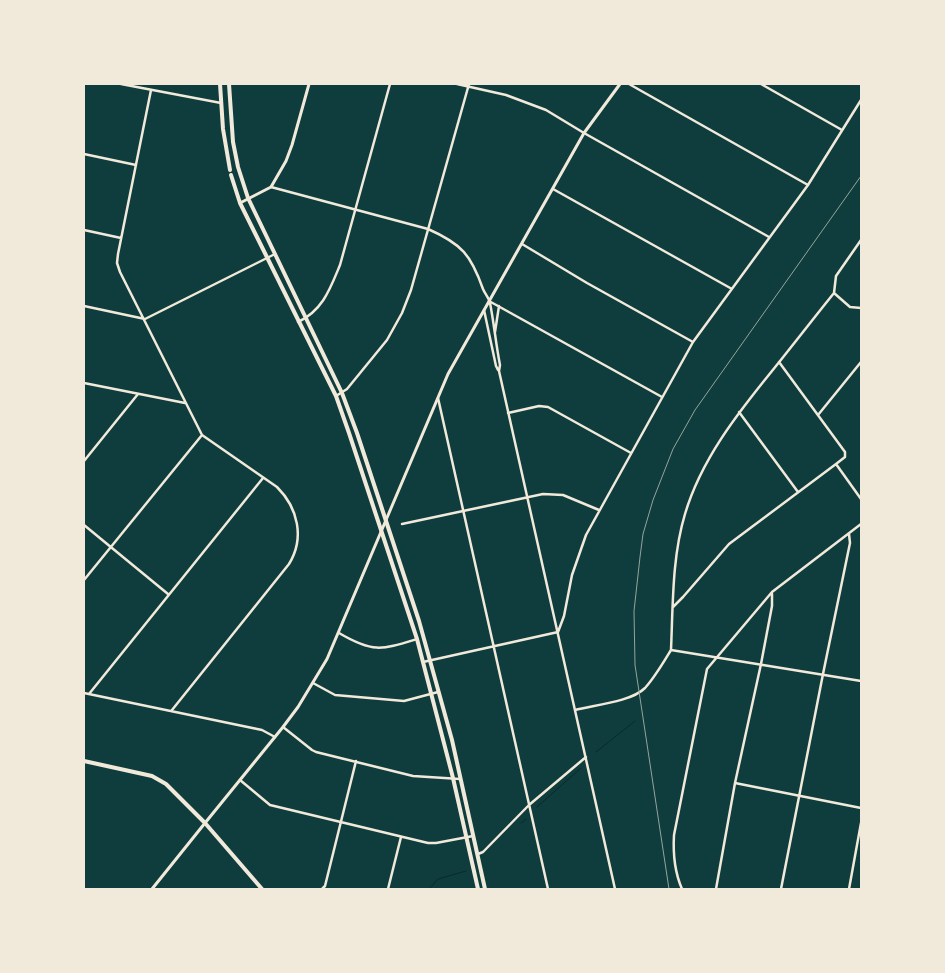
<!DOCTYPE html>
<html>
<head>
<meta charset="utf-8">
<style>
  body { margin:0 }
  #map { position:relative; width:945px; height:973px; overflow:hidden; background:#0f3d3e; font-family:"Roboto Condensed",sans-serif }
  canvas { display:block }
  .frame { position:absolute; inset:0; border:85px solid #f1e9da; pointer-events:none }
</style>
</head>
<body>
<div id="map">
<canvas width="945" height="973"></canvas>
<div class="frame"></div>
</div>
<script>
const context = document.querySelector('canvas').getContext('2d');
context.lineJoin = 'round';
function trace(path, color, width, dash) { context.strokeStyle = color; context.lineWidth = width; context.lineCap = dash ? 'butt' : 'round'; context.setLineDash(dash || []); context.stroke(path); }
trace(new Path2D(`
  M596,752l39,-31
  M537,807l44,-39
  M521,823l5,-4
  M429,889l9,-10 28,-8`), '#0a2a2b', 1);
trace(new Path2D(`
  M121,84l100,19
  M457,84l49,11 40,15 38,23 185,104
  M629,84l179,101
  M761,84l81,46
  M151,90l-33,164 -1,9 3,9 82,163 75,52c21,21 28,51 12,77l-117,146
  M84,154l52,11
  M271,187l157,42c34,15 43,26 55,60 2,5 6,9 7,14 4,20 6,42 10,62l-1,6 116,518
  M553,189l179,100
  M84,230l37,8
  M522,244l65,39 106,59
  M834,293l16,14 11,1
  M489,301l173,96
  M84,306l61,13 130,-65
  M484,310l12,56 2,4
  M298,322c25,-12 32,-33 42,-57l50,-181
  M495,332l4,-26
  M779,362l66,90v5l-9,7 25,35
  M84,383l101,20
  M336,396l11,-7 40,-49 15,-27 9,-23 58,-206
  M438,398l110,491
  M739,412l59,80
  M508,413l31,-7 9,1 83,46
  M818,415l43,-53
  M84,461l54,-67
  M402,524l141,-30 20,1 36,15
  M84,525l84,69
  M84,580l118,-145
  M673,607l10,-10 46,-53 107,-80
  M339,633c34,20 42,17 78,6
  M671,650c2,-45 1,-93 14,-136 16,-54 52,-100 87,-143 21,-26 41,-52 62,-78l2,-17 25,-36
  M423,662l135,-30 6,-16 8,-41 14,-40 107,-193 115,-157 53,-85
  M313,683l22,12 69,6 34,-9
  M84,693l178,37 13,7
  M89,694l174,-216
  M575,710c19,-5 56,-8 70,-22 10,-11 18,-25 26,-38l190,31
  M283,727l29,23 4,2 97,24 47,3
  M240,780l30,25 158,38h8l37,-7
  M735,783l126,25
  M478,854l5,-2 46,-47 57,-48
  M322,889l3,-3 31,-125
  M388,889l13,-52
  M682,889c-7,-16 -9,-37 -8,-54l33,-166 65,-77 89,-68
  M716,889l19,-106 26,-119 11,-58v-12
  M781,889l42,-215 27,-131 -1,-9
  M849,889l12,-66`), '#f1e9da', 2.5);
trace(new Path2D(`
  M240,203l31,-16 15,-26 6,-16 17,-61
  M205,823l78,-96 15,-20 29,-48 121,-285 136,-241 36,-49`), '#f1e9da', 3);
trace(new Path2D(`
  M152,889l53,-66`), '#f1e9da', 3);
trace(new Path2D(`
  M84,761l68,15 14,8 39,39 57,66`), '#f1e9da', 4);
trace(new Path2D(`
  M220,84l3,45 7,41
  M229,84l4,58 5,25 10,31 94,195 15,40 62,188 33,119 33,149
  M231,175l9,28 96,193 13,37 68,206 36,139 25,111`), '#f1e9da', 4);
trace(new Path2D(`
  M669,889l-34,-224 -1,-54 6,-54 3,-23 10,-34 20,-51 22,-39 166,-234`), '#97a49c', 1);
</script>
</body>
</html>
